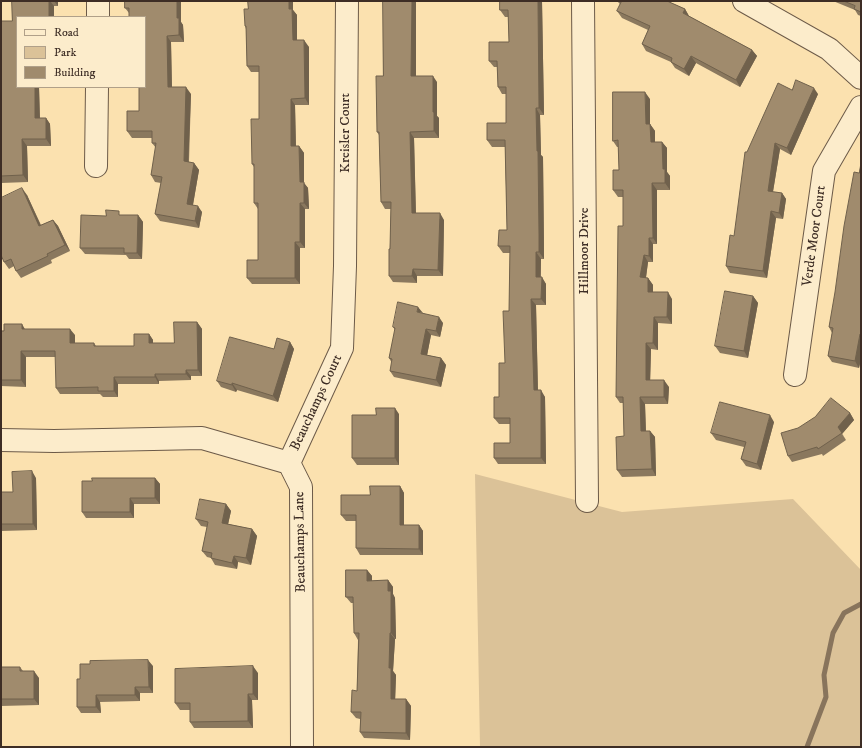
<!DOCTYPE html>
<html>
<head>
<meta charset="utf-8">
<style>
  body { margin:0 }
  #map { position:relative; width:862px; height:748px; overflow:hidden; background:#fbe1af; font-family:"IM FELL DW Pica",serif }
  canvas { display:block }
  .frame { position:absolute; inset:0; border:2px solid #3d2d25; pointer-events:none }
  .legend { position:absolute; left:16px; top:16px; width:130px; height:72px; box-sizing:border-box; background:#fceccb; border:1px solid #b0a089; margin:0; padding:5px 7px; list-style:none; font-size:12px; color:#3d2d25 }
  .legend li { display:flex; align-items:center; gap:8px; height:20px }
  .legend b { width:20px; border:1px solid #b0a089 }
</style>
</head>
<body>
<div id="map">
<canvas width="862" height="748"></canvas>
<div class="frame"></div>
<ul class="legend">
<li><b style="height:5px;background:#fceccb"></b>Road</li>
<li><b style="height:11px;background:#dbc298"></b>Park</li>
<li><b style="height:11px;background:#a08b6d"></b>Building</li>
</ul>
</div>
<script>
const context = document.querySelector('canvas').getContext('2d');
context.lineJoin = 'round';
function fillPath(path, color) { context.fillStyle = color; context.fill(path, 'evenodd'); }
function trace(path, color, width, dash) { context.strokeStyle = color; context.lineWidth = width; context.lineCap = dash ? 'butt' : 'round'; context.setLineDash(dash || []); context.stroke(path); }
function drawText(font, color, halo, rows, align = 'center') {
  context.font = font + ' "IM FELL DW Pica",serif'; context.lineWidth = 3; context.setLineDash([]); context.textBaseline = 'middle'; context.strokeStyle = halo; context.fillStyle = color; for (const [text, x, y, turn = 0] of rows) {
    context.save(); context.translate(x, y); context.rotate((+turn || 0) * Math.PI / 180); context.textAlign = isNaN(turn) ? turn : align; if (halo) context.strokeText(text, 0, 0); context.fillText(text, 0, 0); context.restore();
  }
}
fillPath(new Path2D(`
  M475,474l147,38 171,-13 68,71v177h-381z`), '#dbc298');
trace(new Path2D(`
  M807,747l19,-50 -2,-22 9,-42 11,-20 17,-9`), '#88745c', 5);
const minor = new Path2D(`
  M98,1v16
  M583,1l4,500
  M744,1l85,48 32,29
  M96,166l1,-79
  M795,375l29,-204 37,-64
  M1,440l53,1 148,-3 87,25 12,24 1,260
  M289,463l53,-115 3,-82 2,-265`);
trace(minor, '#6c5a48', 24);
trace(minor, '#fceccb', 22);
fillPath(new Path2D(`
  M12,1h46v5h-4v11h-37v70h22l1,31h6l4,6 1,22h-24l1,36 -27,1v-133l11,-29z
  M181,1v21l2,3 1,17h-13l1,45 19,7 -2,68 5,1 5,7 -6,35 9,7 -3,16 -39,-7 -5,-7 6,-31 -6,-1 -4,-7 5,-27 -4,-5v-5h-20l-5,-7 12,-20 6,-24 -16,-74 -4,-5z
  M248,1h45v9l4,5v25l12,7v58h-14l1,41h3l5,7v30l4,5 1,21h-4v39h-5v36h-48l-5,-6 11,-18v-51l-4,-6v-36l-2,-3 7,-45v-47h-8l-4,-6 -1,-37 -1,-3 3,-17z
  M383,1h46h-13v75l21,6v34l2,2v20h-25l2,75 28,7 -1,56h-26v7l-24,-1 -4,-6 2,-67h-6l-4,-7 -2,-67 -2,-3 6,-56z
  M542,1l2,114h-4l1,40 2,2 1,83v19h-3v18l5,7v21h-10l2,85 7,7 1,67h-48l-4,-6 16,-15v-19h-11l-5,-6 5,-21 6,-34 4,-52 1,-58h-7l-5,-7 9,-16 -2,-83h-13l-5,-7 19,-17v-29h-4l-4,-7 -1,-20h-3l-5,-6 20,-19 -1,-25h-3l-5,-7z
  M617,1h50l18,8 4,7 63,34 5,6 -17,31 -44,-24 -7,13 -14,-8 -4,-6 -25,-11 -4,-7 6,-14 -26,-12 -5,-7 3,-7z
  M833,1h28v15l-3,-1 -3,-5z
  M792,90l26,4 -27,61 -11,-6 -7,43 9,1 4,6 -3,20 -7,-1 -9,60 -37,-5 -4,-7 8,-30z
  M650,99v25l5,7v11h7l5,6v24l3,4v14h-13v54h-4v18h-5l-2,16h2l5,7v7l19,7v25l-14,-1v27l-7,-1 -1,31 19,7 -1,17h-23l1,27h4l5,6 1,39 -34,1 -5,-7 7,-34 -1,-33h-3l-4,-6 7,-171v-29h-5l-5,-7 6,-20 -1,-23h-1l-4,-6z
  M861,163v196l-2,9 -27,-6 -4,-6 4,-23 -3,-6z
  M27,195l14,30 12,-5 5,6 12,25 -19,9 1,3 -31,15 -5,-7 -2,-5 -5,3 -5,-7z
  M122,215h16l5,7 -1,37h-13l-3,-4 -41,-1 -5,-6 26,-32z
  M753,296l5,7 -10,55 -28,-5 -5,-7z
  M423,313l20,10 -3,14 -9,-2 -4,20 14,3 5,7 -5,22 -47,-10 -4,-6 2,-8 -3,-5 6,-28 -2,-3z
  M197,322l5,7v47h-11v4l-32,1v3h-41v13h-15l-3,-3h-40l-4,-6v-31h-30v30l-25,-1v-55l24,-2 50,6v8h19l2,3h38l15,-12 4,6v3h21z
  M290,342l4,7 -16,53 -41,-12 -1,2 -15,-5 -4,-6 57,-32z
  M850,413l4,7 -12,14 4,6 -23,16 -1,-2 -30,8 -4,-6z
  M399,414v51h-42l-5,-7z
  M774,422l-13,48 -15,-4 -5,-7 3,-12 -28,-7 -5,-7z
  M36,478l1,52 -36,1v-39h12z
  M155,478l5,6v20h-26v14h-48l-4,-6 10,-31z
  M400,486l4,7v32h15l4,6v24h-63l-4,-7v-27h-10l-5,-6 29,-20z
  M226,504l5,7 -3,13 24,5 5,7 -6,29 -13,-3 -1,7 -22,-4 -4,-7 -4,-1 -5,-6 5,-24 -6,-1 -5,-7z
  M367,570l5,6v5l16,-1 5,7v7l2,4 1,41h-1l-2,32 3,4 -1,24h11l5,7 -1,34 -46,-2 -4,-6v-13l-4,-1 -5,-6 6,-21 1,-51 -4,-7v-30h-3l-5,-6z
  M153,666v27h-13v8l-40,1 1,11h-20l-4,-6 3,-28z
  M1,667h19l3,4 16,7v27l-38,1z
  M258,673v27h-6l1,28h-59l-4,-6v-12h-10l-5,-7z`), '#8a785e');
fillPath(new Path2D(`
  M49,1h1l4,5v11h-5z
  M54,1h4v5z
  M177,1h4v21l2,3 1,17 -5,-7 -2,-17z
  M289,1h4v9l4,5v32l-4,-7 -4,-31z
  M412,1h4v82l-5,-7z
  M538,1h4l2,114 -5,-7z
  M685,9l4,7 -6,-3z
  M167,36l4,6 1,52 -4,-7z
  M304,40l5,7v58l-4,-7z
  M752,50l5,6 -17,31 -4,-7z
  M691,56l5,7 -7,13 -5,-7z
  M433,76l4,6v34l2,2v20l-5,-7 -1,-19z
  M35,87h4l1,38 -5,-7z
  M186,87l5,7 -3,74 -4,-7z
  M814,88l4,6 -27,61 -4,-7z
  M645,92l5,7v32l-4,-7z
  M291,99l4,6 1,48 -5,-7z
  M536,108l4,7 1,40 2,2 1,102 -5,-7z
  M46,118l4,6 1,22 -5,-7z
  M650,124l5,7v17l-4,-6z
  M410,132l4,6 2,82 -4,-7z
  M22,139l5,7 1,36 -5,-7z
  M662,142l5,6v24l3,4v14l-5,-7 -2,-14z
  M775,143l5,6 -8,48 -4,-6z
  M299,146l5,7v30l4,5 1,21 -5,-6 -4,-21z
  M194,163l5,7 -7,40 -5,-6z
  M652,183l5,7v54l-4,-6z
  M22,188l5,7 17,38 -5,-7z
  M782,193l4,6 -3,20 -4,-6z
  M300,203l5,6v39l-5,-6z
  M198,206l4,6 -3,16 -4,-7z
  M771,211l5,7 -9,60 -4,-7z
  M440,213l4,7 -1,56 -5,-6z
  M138,215l5,7 -1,37 -5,-6z
  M53,220l5,6 12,25 -5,-6z
  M649,238l4,6v18l-4,-6z
  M295,242l5,6v36l-5,-6z
  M536,252l5,7 -1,24 -4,-6z
  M644,255l4,7 -3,22 -5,-7z
  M413,269l4,7v7l-5,-7z
  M542,277l4,7v21l-5,-6z
  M648,278l5,7v13l-5,-6z
  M668,292l4,7v25l-5,-7z
  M753,296l5,7 -10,55 -4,-7z
  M531,299l5,6 2,92 -4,-7z
  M418,307l5,6 -6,-1z
  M439,317l4,6 -3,14 -4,-6z
  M654,317l4,6v27l-5,-7z
  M197,322l5,7v47l-4,-6z
  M22,324l4,7 -4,-2z
  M70,329l5,6v14l-5,-6z
  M426,329l5,6 -5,26 -5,-7z
  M149,334l4,6v10l-4,-7z
  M860,334l1,2v23l-2,9 -4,-7z
  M290,342l4,7 -16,53 -5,-6z
  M646,343l5,6 -1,38 -4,-7z
  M21,351l5,6v30l-5,-7z
  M441,358l5,7 -5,22 -5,-7z
  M186,370l5,6v4l-5,-6z
  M155,374l4,7v3l-4,-7z
  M114,377l4,7v13l-4,-6z
  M664,380l5,7 -1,17 -4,-7z
  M232,383l5,7 -1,2 -4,-7z
  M541,390l4,7 1,67 -5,-6z
  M640,397l5,7 1,33 -5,-6z
  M395,408l4,6v51l-4,-7z
  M850,413l4,7 -12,14 4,6 -8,-13z
  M770,415l4,7 -13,48 -4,-6z
  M650,431l5,6 1,39 -4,-7z
  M32,471l4,7 1,52 -4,-6z
  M155,478l5,6v20l-5,-6z
  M400,486l4,7v38l-4,-6z
  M130,498l4,6v14l-4,-6z
  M226,504l5,7 -4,18 -5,-6z
  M419,525l4,6v24l-4,-6z
  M252,529l5,7 -6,29 -5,-7z
  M234,556l4,6 -1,7 -5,-6z
  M367,570l5,6v11l-5,-6z
  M388,580l5,7v7l2,4 1,41 -5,-6 -3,-42z
  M390,633l5,6 -2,32 3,4 -1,30 -4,-6 -2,-31z
  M148,660l5,6v27l-4,-6z
  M253,666l5,7v27l-5,-6z
  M34,671l5,7v27l-5,-6z
  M135,687l5,6v8l-5,-6z
  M248,694l4,6 1,28 -5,-7z
  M96,695l4,7 1,11 -5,-6z
  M406,699l5,7 -1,34 -4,-7z`), '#70614c');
const building = new Path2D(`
  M12,1h37v16h-32v70h18v31h11v21h-24l1,36 -22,1v-155h11z
  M125,1h52v17h2v17l-12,1 1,51h18l-2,74 10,2 -7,41 11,2 -3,15 -40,-7 7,-37 -11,-2 5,-32h-4v-12h-25v-20h12v-24h6v-70h-16v-9h-4z
  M248,1h41v8h3l1,31h11l1,58 -14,1v47h8l1,36h4v21h-4v39h-5v36h-48v-18h11v-57h-4v-39h-2l-1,-45h8v-53h-12l-1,-40h-1l-1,-17h4z
  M383,1h29l-1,75h22v36h1v19l-24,1 2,81h28l-2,57 -25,-1 -1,7h-23v-27h1l1,-47h-10l-2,-70h-2l-1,-56h7z
  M500,1h38l1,107h-3l1,43h1l1,83v18h-3v25h6l-1,22h-10l3,91h7v68h-47v-15h16v-25h-16v-21h5v-34h6l-2,-52h6l1,-65h-12l1,-16h8l-2,-90h-18v-17h19v-36h-8l-1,-26h-8v-19h20l-1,-32h-8z
  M622,1h45l18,8 -2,4 69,37 -16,30 -45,-24 -7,13 -13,-7 1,-4 -30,-14 8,-18 -33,-15z
  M844,1h17v11l-7,-3 1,-3z
  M796,80l18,8 -27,60 -12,-5 -7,48 14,2 -3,20 -8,-2 -8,60 -37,-5 4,-31 4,1 11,-84h2l31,-69 14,7z
  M613,92h32l1,32h4l1,18h11l1,27h2v14h-13l1,55h-4v18l-5,-1 -4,22 8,1v14h20l-1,25h-13l-1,26h-7v37h18v17h-24l1,34h9l2,38 -35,1 -1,-33 8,-1 -1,-39h-7l2,-171h5v-36h-10v-20h6l-1,-30 -5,1z
  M861,163v171h-1l-5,27 -27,-5 5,-28 -4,-1 6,-35 9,-66 10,-54 5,1z
  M22,188l17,38 14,-6 12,25 -18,9 1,2 -32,15 -5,-12 -7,3 -3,-7v-57z
  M106,210l13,1v4h19l-1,38h-13v-5h-44l1,-33 25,1z
  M725,291l28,5 -9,55 -29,-5z
  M398,302l20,5 -1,5 22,5 -3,14 -10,-2 -5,25 20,4 -5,22 -46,-9 2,-12 -3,-1 6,-30 -2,-1z
  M174,322h23l1,48h-12v4h-31v3h-41v14h-16v-4l-42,1 -1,-37h-34v29h-20v-49h3v-7h18v5h48v14h24v3h40v-12h15v9h25z
  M230,337l44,12 3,-11 13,4 -17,54 -41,-13v2l-15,-4z
  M831,398l19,15 -12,14 4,6 -24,16 -1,-2 -29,9 -7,-23 17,-5 17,-11z
  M720,402l50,13 -13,49 -16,-5 5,-17 -35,-9z
  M376,408h19v50h-43v-43h24z
  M32,471l1,53h-32v-32h12l-1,-20z
  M92,478h63v20h-25v14h-48v-31h10z
  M370,486h30v39h19v24l-63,-1v-33h-15v-20h29z
  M200,499l26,5 -4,19 30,6 -6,29 -12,-2 -2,7 -21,-5 1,-5 -10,-2 6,-29 -12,-3z
  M346,570h21v11l21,-1v11h3v42h-1l-1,35h2v31h15v34l-46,-1 1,-20h-10l1,-22 5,1 2,-58h-5l-1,-36h-7z
  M148,660l1,27h-14v8h-39v12h-19v-28h3v-15h10v-3z
  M253,666v28h-5v27l-58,1v-19h-15v-34z
  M1,667h19v4h14v28h-33z`);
fillPath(building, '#a08b6d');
trace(building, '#70614c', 1);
drawText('14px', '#3d2d25', '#fceccb', [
  ["Kreisler Court",346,133,-90],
  ["Verde Moor Court",815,236,-82],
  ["Hillmoor Drive",585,251,-90],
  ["Beauchamps Court",317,403,-65],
  ["Beauchamps Lane",301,542,-91]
]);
</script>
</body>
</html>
